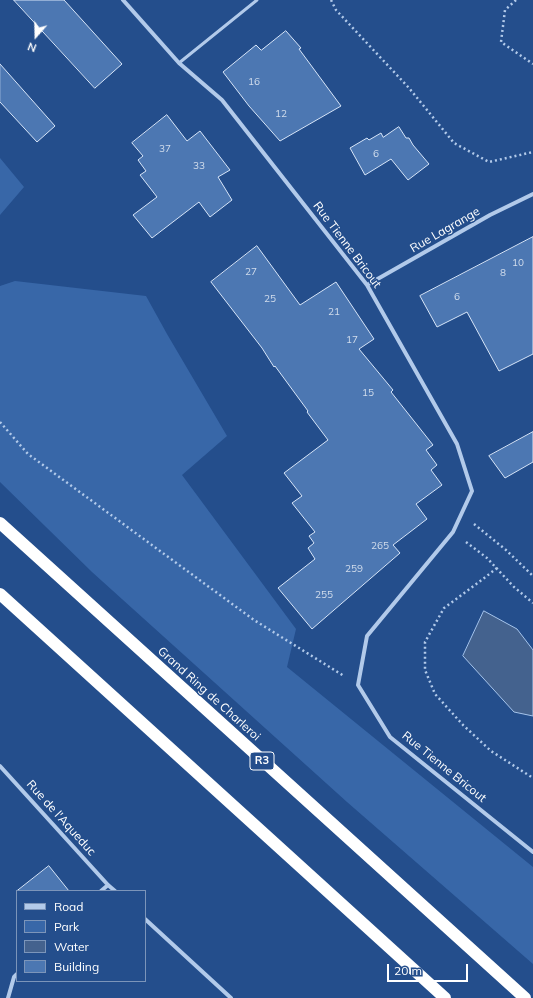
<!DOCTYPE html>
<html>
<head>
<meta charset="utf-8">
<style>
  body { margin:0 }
  #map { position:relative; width:533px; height:998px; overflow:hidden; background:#244e8c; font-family:Mulish,sans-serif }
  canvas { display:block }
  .legend { position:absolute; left:16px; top:890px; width:130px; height:92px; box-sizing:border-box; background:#244e8c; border:1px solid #7c95ba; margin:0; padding:5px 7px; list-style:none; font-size:12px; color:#fff }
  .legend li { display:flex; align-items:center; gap:8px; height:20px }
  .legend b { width:20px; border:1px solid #7c95ba }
  .north { position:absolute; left:16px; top:16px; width:40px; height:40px; -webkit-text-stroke:3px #244e8c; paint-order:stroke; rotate:200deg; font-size:11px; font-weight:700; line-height:16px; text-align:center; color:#fff }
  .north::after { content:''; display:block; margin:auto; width:14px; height:18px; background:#fff; clip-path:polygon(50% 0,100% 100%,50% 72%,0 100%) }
  .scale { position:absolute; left:387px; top:964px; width:81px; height:18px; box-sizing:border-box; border:2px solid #fff; border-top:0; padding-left:5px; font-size:12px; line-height:14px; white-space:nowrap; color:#fff; -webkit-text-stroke:3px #244e8c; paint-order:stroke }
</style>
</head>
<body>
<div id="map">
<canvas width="533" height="998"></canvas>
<ul class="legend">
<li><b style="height:5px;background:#b2caea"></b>Road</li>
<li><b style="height:11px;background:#3867a8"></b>Park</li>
<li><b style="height:11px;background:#44628e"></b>Water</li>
<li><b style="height:11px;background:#4c77b2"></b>Building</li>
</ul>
<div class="north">N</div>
<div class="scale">20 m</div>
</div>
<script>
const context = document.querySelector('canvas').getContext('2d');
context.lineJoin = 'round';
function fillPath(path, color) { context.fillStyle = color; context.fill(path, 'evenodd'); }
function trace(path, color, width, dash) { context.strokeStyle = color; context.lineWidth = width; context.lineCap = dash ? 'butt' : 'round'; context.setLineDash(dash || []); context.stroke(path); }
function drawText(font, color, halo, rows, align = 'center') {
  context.font = font + ' Mulish,sans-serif'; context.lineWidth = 3; context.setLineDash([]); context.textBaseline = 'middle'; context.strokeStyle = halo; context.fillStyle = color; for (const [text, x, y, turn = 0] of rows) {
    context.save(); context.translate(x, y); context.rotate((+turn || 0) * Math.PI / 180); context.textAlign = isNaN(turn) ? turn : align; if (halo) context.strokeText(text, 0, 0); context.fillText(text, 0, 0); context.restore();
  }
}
fillPath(new Path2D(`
  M0,158l24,29 -24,28z
  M15,281l131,15 21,38 60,102 -45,39 114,154 -9,38 246,200v97l-186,-162 -255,-230 -92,-90v-196z`), '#3867a8');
const water = new Path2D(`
  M484,611l33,18 16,21v66l-19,-4 -51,-56z`);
fillPath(water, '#44628e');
trace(water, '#a6c4eb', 1);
const building = new Path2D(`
  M14,0h50l58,64 -27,24z
  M286,31l15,17 -2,1 42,57 -61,35 -31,-35 -26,-34 33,-27 5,5z
  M0,64l55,62 -18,16 -37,-40z
  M167,115l20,26 13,-10 30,39 -12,7 14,23 -22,17 -11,-15 -47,36 -19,-23 24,-18 -17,-22 6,-4 -8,-11 5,-4 -11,-13z
  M399,127l7,11h3l4,7 16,19 -21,16 -17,-21 -26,16 -15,-27 17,-10 2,2 12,-7 2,4z
  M533,237v117l-34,17 -32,-59 -30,15 -17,-31z
  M257,246l43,59 36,-23 38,57 -15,10 34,41 -2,2 42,53 -7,5 11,15 -6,5 11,15 -26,19 11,15 -34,26 7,8 -88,76 -34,-41 37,-29 -7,-11 6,-5 -5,-7 6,-4 -23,-29 10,-7 -18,-23 44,-33 -21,-28 1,-1 -33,-45 -1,1 -12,-19 -51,-66z
  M533,432v30l-28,16 -16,-22z
  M49,866l20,25h-52z`);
fillPath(building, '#4c77b2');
trace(building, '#d7e5f8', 1);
trace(new Path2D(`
  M331,0l5,10 73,78 45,55 35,19 44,-10
  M516,0l-11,10 -4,32 32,22
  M0,422l28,32 226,166 90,56
  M474,524l32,26 27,26
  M466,542l21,16 27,29 19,16
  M497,568l-18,14 -35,26 -19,34v28l10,24 28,31 28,26 42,27`), '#b2caea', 2.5, [2, 3]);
trace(new Path2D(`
  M179,63l78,-63`), '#b2caea', 3);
trace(new Path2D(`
  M123,0l56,63 43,37 145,185 90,159 15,47 -19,41 -86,104 -9,49 32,52 143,115
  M367,285l123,-70 43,-21
  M0,766l108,119 7,6
  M101,891l7,-6
  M145,919l86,79
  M8,998l6,-21 3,-3`), '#b2caea', 4);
trace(new Path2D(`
  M0,523l525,475
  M0,594l445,404`), '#fff', 12);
drawText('10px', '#d2ddec', null, [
  ["16",254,82],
  ["12",281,114],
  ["37",165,149],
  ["6",376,154],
  ["33",199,166],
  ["10",518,263],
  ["27",251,272],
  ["8",503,273],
  ["6",457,297],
  ["25",270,299],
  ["21",334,312],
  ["17",352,340],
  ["15",368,393],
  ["265",380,546],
  ["259",354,569],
  ["255",324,595]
]);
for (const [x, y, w] of [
  [262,761,24]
]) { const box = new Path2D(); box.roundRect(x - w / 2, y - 9, w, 18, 3); context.fillStyle = '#244e8c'; context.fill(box); trace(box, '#fff', 1); }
drawText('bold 11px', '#fff', null, [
  ["R3",262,761]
]);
drawText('12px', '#fff', '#244e8c', [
  ["Rue Lagrange",445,230,-30],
  ["Rue Tienne Bricout",347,245,53],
  ["Grand Ring de Charleroi",209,694,42],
  ["Rue Tienne Bricout",444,767,39],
  ["Rue de l'Aqueduc",61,818,48]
]);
</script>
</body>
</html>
